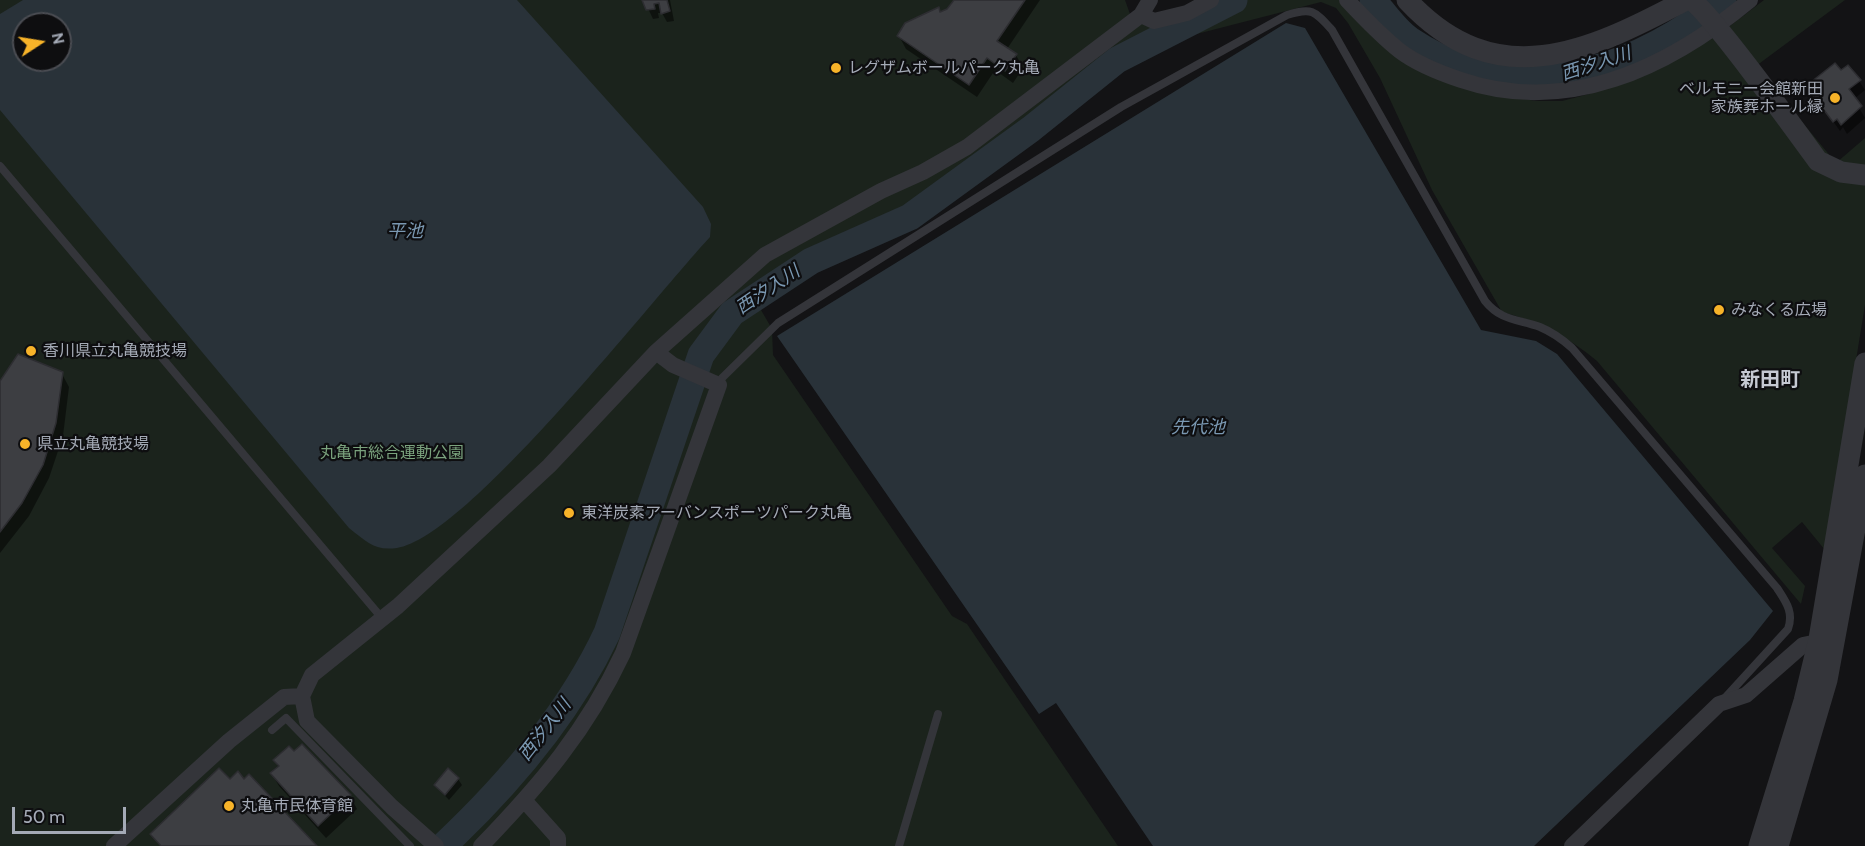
<!DOCTYPE html>
<html>
<head>
<meta charset="utf-8">
<style>
  body { margin:0 }
  #map { position:relative; width:1865px; height:846px; overflow:hidden; background:#131315; font-family:Cabin,sans-serif }
  canvas { display:block }
  .north { position:absolute; left:12px; top:12px; width:60px; height:60px; box-sizing:border-box; background:#0e0e10; border:2px solid #4a4c52; border-radius:50%; rotate:78deg; font-size:16px; font-weight:700; line-height:24px; text-align:center; color:#a4aab6 }
  .north::after { content:''; display:block; margin:auto; width:21px; height:27px; background:#f7b329; clip-path:polygon(50% 0,100% 100%,50% 72%,0 100%) }
  .scale { position:absolute; left:12px; top:807px; width:114px; height:27px; box-sizing:border-box; border:3px solid #a4aab6; border-top:0; padding-left:8px; font-size:18px; line-height:21px; white-space:nowrap; color:#a4aab6; -webkit-text-stroke:4px #0e0e10; paint-order:stroke }
</style>
</head>
<body>
<div id="map">
<canvas width="1865" height="846"></canvas>
<div class="north">N</div>
<div class="scale">50 m</div>
</div>
<script>
const context = document.querySelector('canvas').getContext('2d');
context.lineJoin = 'round';
function fillPath(path, color) { context.fillStyle = color; context.fill(path, 'evenodd'); }
function trace(path, color, width, dash) { context.strokeStyle = color; context.lineWidth = width; context.lineCap = dash ? 'butt' : 'round'; context.setLineDash(dash || []); context.stroke(path); }
function drawText(font, color, halo, rows, align = 'center') {
  context.font = font + ' Cabin,"Noto Sans JP",sans-serif'; context.lineWidth = 4.5; context.setLineDash([]); context.textBaseline = 'middle'; context.strokeStyle = halo; context.fillStyle = color; for (const [text, x, y, turn = 0] of rows) {
    context.save(); context.translate(x, y); context.rotate((+turn || 0) * Math.PI / 180); context.textAlign = isNaN(turn) ? turn : align; if (halo) context.strokeText(text, 0, 0); context.fillText(text, 0, 0); context.restore();
  }
}
fillPath(new Path2D(`
  M0,0h1125l5,14 47,-2 24,-12h143l80,69 64,24 48,8h26l27,-7 137,-65 38,-29h81l-89,66 80,97 29,-25v167l-40,245 -23,-28 -30,26 33,38 -4,18 -204,-243c-29,-24 -59,-40 -95,-49l-70,-122 -52,-112 -32,-55 -12,-15 -15,-6 -198,51 -219,158 -34,15 -113,77 15,26 1,26 179,261 15,8 151,222h-997l-7,-7 -8,7h-106zM24,24h36v36h-36z`), '#1b231c');
fillPath(new Path2D(`
  M23,0h494l186,207 8,17 -1,13c-56,60 -243,301 -313,311 -23,3 -30,-6 -48,-20l-349,-418v-96zM24,24h36v36h-36z
  M1286,23l19,5 176,302 55,11 21,13 216,257 -23,29 -216,206h-381l-97,-143 -17,11 -262,-378z`), '#293239');
fillPath(new Path2D(`
  M644,0h26l4,21 -7,1 -5,-9h-4l1,5 -6,1z
  M955,0h85l-33,49 9,6 7,13 -10,15 -18,-13 -18,27 -71,-48 -7,-13 39,-28 3,5 7,-2z
  M1841,72l18,9 6,9 -11,9 11,19 -18,16 -4,-7 -3,4 -32,-45z
  M62,374l7,13 -6,49 -14,42 -20,38 -29,37v-170z
  M302,746l48,50 7,13 -31,29 -47,-52 -7,-12 7,-6 -4,-8 19,-7z
  M458,779l4,6 -13,15 -14,-15z`), '#0007');
trace(new Path2D(`
  M1373,0c11,13 23,31 37,40 106,71 221,33 313,-40
  M443,846c65,-61 126,-132 164,-213l94,-278 31,-42 79,-52 99,-44 121,-88 86,-69 117,-60`), '#293239', 27);
const building = new Path2D(`
  M642,0h25l3,11 -9,3 -2,-11 -5,1 1,5 -9,1z
  M954,0h71l-28,41 20,13 -12,17 -18,-13 -18,27 -72,-49 8,-13 34,-16 1,5 7,-3z
  M1835,63l6,7 7,-5 13,15 -12,9 13,17 -21,19 -4,-6 -4,3 -27,-36z
  M18,354l45,18 -7,51 -13,42 -21,38 -22,29v-151z
  M302,744l49,51 -33,31 -48,-53 9,-7 -6,-6 16,-14 5,5z
  M219,768l11,11 8,-8 6,8 5,-5 68,72h-156l-11,-12z
  M448,768l11,10 -14,17 -11,-10z`);
fillPath(building, '#3d3e42');
trace(building, '#2d2d31', 1.5);
trace(new Path2D(`
  M0,166l381,451
  M719,385l3,-7 56,-55 343,-216 166,-92c25,-8 28,-4 45,15l153,271c16,20 33,18 55,26 12,5 22,12 32,21l205,240c9,14 17,24 11,41l-64,70
  M272,730l14,-12 124,128
  M899,846l39,-132`), '#34353a', 8);
trace(new Path2D(`
  M1347,0c16,17 34,36 53,51 17,13 40,22 61,29 106,36 207,-12 289,-80
  M1141,15l13,6 33,-8 24,-13
  M524,800l34,38v8
  M114,846l115,-105 55,-44 18,-1
  M436,846l-44,-39 -85,-86 -5,-25 10,-21 86,-69 151,-140 107,-114 109,-97 116,-64 42,-19 44,-25 174,-132 9,-15
  M481,846c59,-61 106,-116 142,-193l96,-268 -46,-20 -17,-13
  M1572,846l147,-142 27,-9 57,-50 24,-5`), '#34353a', 16);
trace(new Path2D(`
  M1407,0c89,96 181,52 279,0
  M1691,0c14,5 111,139 127,161l23,11 24,3
  M1759,846l45,-145 15,-62 46,-276
  M1778,846l49,-166 38,-205`), '#34353a', 21);
for (const [x, y, r, color] of [
  [836,68,6,"#f7b329"],
  [1835,98,6,"#f7b329"],
  [1719,310,6,"#f7b329"],
  [31,351,6,"#f7b329"],
  [25,444,6,"#f7b329"],
  [569,513,6,"#f7b329"],
  [229,806,6,"#f7b329"]
]) { const dot = new Path2D(); dot.arc(x, y, r, 0, 2 * Math.PI); context.fillStyle = color; context.fill(dot); trace(dot, '#0e0e10', 2); }
drawText('16px', '#a4aab6', '#0e0e10', [
  ["レグザムボールパーク丸亀",848,68],
  ["ベルモニー会館新田",1823,89,"right"],
  ["家族葬ホール縁",1823,107,"right"],
  ["みなくる広場",1731,310],
  ["香川県立丸亀競技場",43,351],
  ["県立丸亀競技場",37,444],
  ["東洋炭素アーバンスポーツパーク丸亀",581,513],
  ["丸亀市民体育館",241,806]
], 'left');
drawText('16px', '#7aa27d', '#0e0e10', [
  ["丸亀市総合運動公園",392,453]
]);
drawText('italic 18px', '#7a98b2', '#0e0e10', [
  ["西汐入川",1596,64,-18],
  ["平池",405,232],
  ["西汐入川",768,290,-34],
  ["先代池",1198,428],
  ["西汐入川",545,730,-52]
]);
drawText('bold 20px', '#c5c9d2', '#0e0e10', [
  ["新田町",1770,380]
]);
</script>
</body>
</html>
